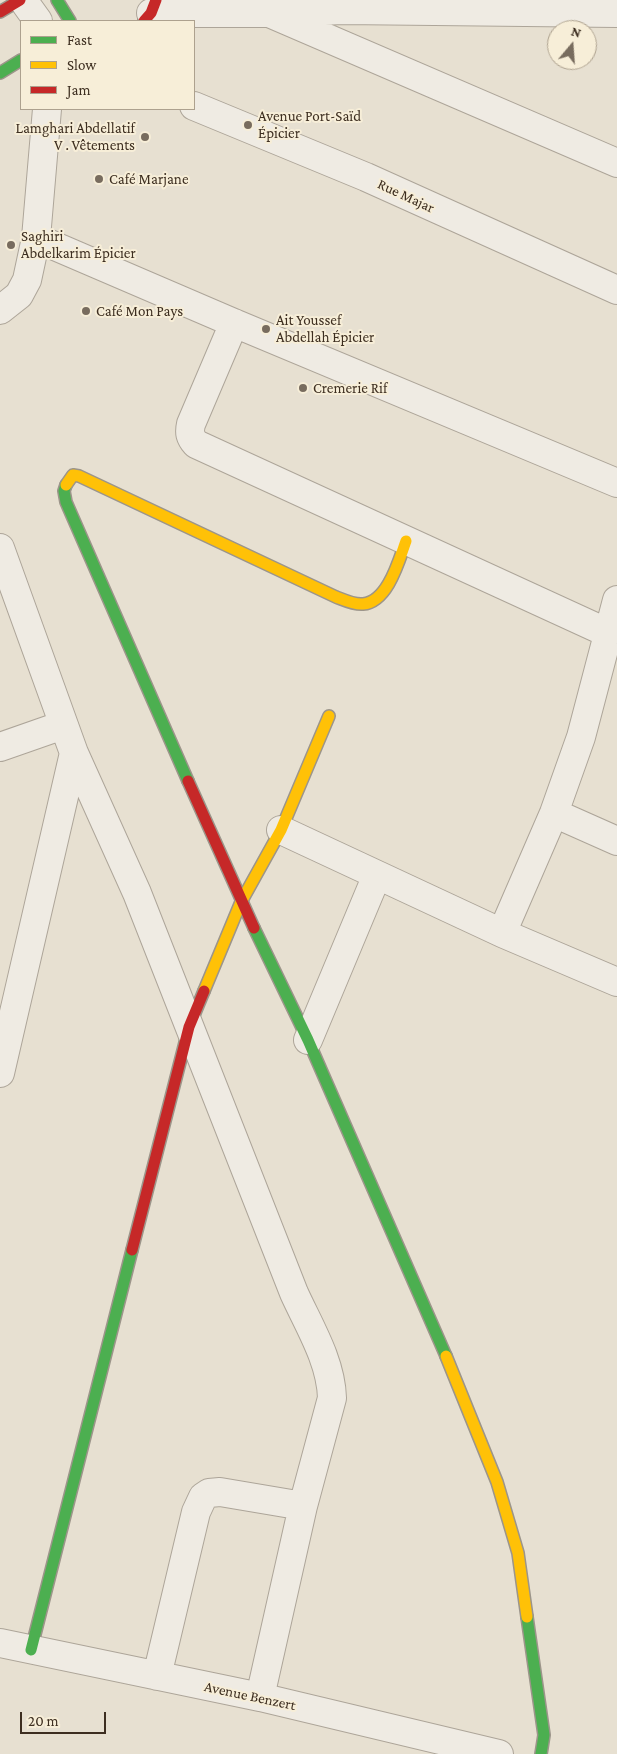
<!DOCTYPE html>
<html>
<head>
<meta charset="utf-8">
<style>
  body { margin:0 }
  #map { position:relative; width:617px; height:1754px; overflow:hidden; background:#e7e0d1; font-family:"Crimson Pro",serif }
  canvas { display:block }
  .legend { position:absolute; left:20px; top:20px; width:175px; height:90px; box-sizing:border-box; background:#f7eed8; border:1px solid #ada18e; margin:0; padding:6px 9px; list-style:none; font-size:15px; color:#3d2e20 }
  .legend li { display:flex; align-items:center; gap:10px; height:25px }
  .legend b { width:25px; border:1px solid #ada18e }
  .north { position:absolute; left:547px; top:20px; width:50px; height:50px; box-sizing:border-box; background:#f7eed8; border:1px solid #ada18e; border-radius:50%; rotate:18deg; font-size:14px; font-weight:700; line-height:20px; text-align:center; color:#3d2e20 }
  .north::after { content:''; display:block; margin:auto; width:18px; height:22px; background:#786c5e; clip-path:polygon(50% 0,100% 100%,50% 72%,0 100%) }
  .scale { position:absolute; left:20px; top:1712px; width:86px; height:22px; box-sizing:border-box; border:2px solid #3d2e20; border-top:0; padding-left:6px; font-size:15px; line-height:18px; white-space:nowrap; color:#3d2e20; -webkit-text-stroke:4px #f7eed8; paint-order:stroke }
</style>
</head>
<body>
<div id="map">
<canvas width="617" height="1754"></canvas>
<ul class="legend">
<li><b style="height:6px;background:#4caf50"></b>Fast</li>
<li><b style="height:6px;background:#ffc107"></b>Slow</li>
<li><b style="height:6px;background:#c62828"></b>Jam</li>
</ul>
<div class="north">N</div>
<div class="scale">20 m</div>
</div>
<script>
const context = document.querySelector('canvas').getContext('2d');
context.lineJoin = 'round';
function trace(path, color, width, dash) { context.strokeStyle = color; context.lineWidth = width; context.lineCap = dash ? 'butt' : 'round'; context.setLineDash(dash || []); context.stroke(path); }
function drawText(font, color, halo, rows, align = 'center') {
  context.font = font + ' "Crimson Pro",serif'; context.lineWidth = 4; context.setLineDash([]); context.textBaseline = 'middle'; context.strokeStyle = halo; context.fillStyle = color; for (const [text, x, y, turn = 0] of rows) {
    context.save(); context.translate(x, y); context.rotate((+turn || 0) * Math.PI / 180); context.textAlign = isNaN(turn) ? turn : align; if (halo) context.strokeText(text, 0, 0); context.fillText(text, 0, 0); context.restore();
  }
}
const street = new Path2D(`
  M23,0l15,21
  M343,10l274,3
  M151,13h118l74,-3 16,-10
  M269,13l348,150
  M194,106l172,71 251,113
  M36,238l198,85 383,160
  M0,310l19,-15 8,-15 9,-42 11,-129
  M234,323l-43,101c-2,9 -1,13 5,20l412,189
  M0,548l74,205 -74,320
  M0,747l63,-22
  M74,753l63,140 157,400c15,33 37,68 38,105l-29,108 -43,191
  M554,813l63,28
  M281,830l221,103 115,49
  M502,933l52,-120 27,-76 36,-137
  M308,1040l69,-165
  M0,1643l260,54 239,57
  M157,1676l39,-164 7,-15 6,-4 11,-1 83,14`);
const fast = new Path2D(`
  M57,0l13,21
  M0,73l21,-13
  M66,485l-2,6 2,11 122,279
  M254,928l54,112 138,316
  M527,1617l17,118 -3,19
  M31,1650l101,-400`);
const slow = new Path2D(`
  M66,485l7,-10 6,1 257,121c8,3 18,8 27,7 25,-2 36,-44 43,-63
  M204,991l37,-89 40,-72 48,-114
  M446,1356l51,126 21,71 9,64`);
const jam = new Path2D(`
  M0,12l20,-12
  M144,21l7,-8 5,-13
  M188,781l66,147
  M132,1250l57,-223 15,-36`);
trace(street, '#ada599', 30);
trace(fast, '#9c958a', 14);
trace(slow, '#9c958a', 14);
trace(jam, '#9c958a', 14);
trace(street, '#efebe3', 28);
trace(fast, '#4caf50', 11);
trace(slow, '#ffc107', 11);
trace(jam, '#c62828', 11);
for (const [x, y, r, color] of [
  [248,125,5,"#786c5e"],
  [145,137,5,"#786c5e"],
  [99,179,5,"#786c5e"],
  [11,245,5,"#786c5e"],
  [86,311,5,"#786c5e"],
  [266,329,5,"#786c5e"],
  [303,388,5,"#786c5e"]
]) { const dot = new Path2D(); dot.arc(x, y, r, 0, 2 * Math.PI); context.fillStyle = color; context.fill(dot); trace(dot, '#f7eed8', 2); }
drawText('15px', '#3d2e20', '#f7eed8', [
  ["Avenue Port-Saïd",258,116],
  ["Épicier",258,133],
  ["Lamghari Abdellatif",135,128,"right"],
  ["V . Vêtements",135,145,"right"],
  ["Café Marjane",109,179],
  ["Saghiri",21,236],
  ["Abdelkarim Épicier",21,253],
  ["Café Mon Pays",96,311],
  ["Ait Youssef",276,320],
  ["Abdellah Épicier",276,337],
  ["Cremerie Rif",313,388]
], 'left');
drawText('15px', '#3d2e20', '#f7eed8', [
  ["Rue Majar",406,196,25],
  ["Avenue Benzert",250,1696,12]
]);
</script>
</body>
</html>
